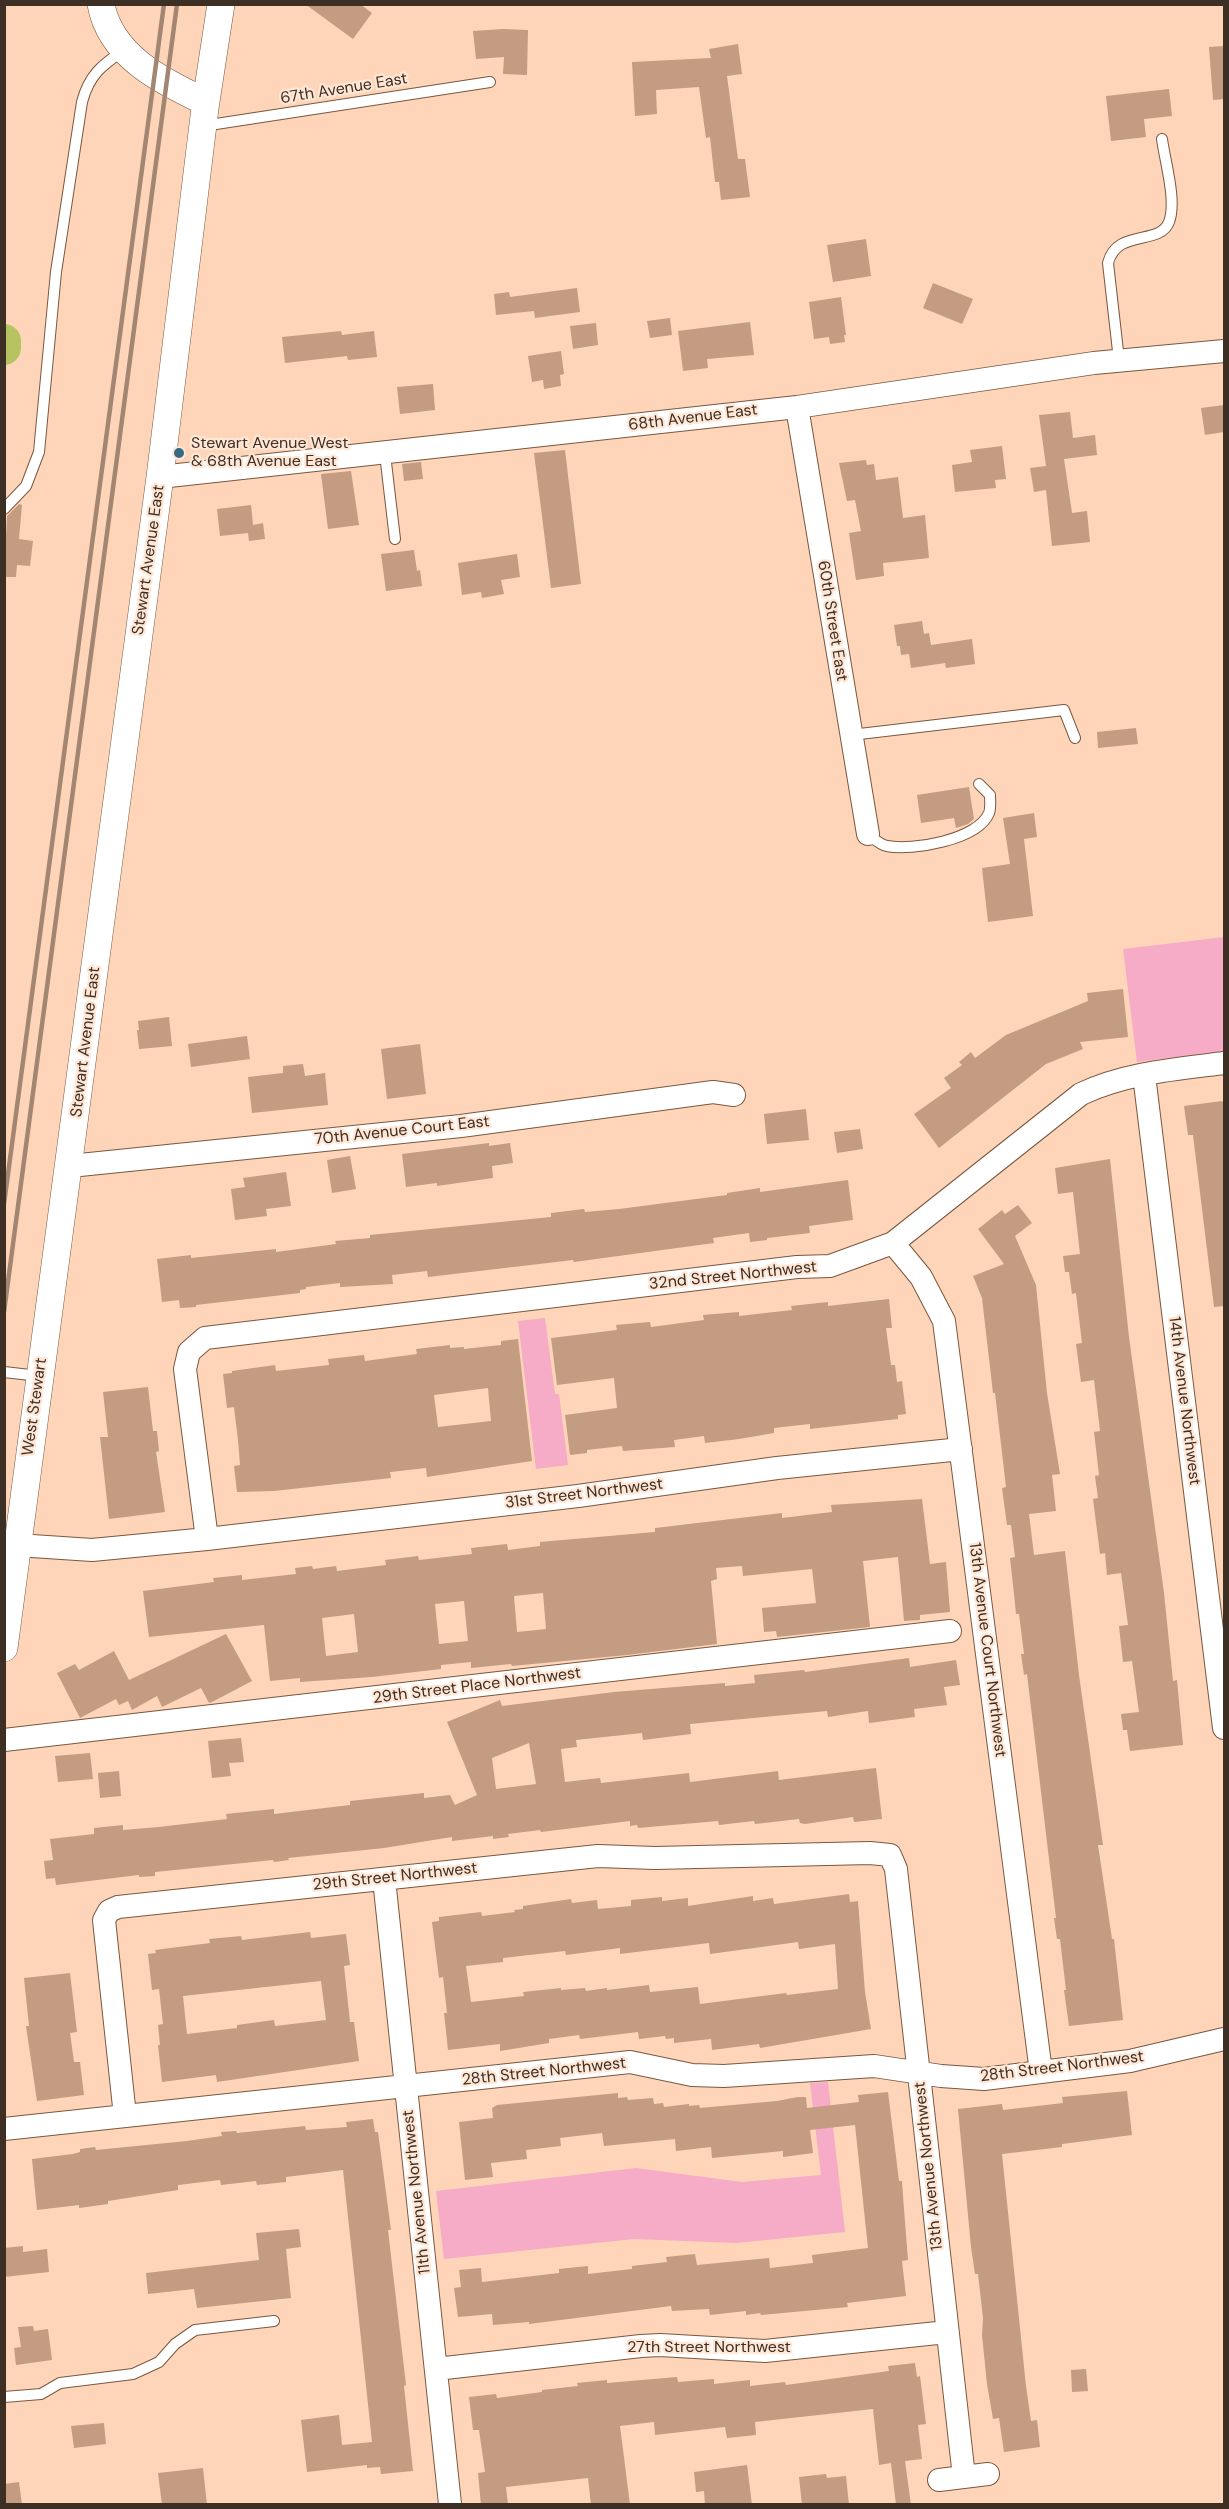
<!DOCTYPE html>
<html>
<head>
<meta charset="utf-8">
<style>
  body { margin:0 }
  #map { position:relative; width:1229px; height:2509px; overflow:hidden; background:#fed5b9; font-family:"DM Sans",sans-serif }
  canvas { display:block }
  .frame { position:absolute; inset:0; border:6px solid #3e2f24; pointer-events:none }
</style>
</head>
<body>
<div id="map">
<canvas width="1229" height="2509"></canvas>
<div class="frame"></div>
</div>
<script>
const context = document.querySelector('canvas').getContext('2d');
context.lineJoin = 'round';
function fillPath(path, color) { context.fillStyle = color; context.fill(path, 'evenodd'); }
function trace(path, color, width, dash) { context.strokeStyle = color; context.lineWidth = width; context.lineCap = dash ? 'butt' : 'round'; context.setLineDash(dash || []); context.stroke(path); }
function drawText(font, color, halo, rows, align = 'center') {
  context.font = font + ' "DM Sans",sans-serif'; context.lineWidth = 4.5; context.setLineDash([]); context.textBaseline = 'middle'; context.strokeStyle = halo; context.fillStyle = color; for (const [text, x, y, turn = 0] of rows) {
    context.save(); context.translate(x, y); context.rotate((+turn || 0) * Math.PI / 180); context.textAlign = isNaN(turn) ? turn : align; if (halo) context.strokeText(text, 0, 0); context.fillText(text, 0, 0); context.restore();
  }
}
fillPath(new Path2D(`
  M1224,937v114l-87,11 -14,-113z
  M545,1318l10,76h4l9,71 -32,4 -18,-148z
  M828,2082l17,150 -109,11 -102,-4 -190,20 -8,-68 200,-23 106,14 79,-7 -11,-92z`), '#f6abc7');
trace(new Path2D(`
  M4,341v7`), '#b6c360', 34);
fillPath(new Path2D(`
  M305,4h55l12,9 -19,26z
  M503,29l25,1 -1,45 -24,-1 1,-17 -28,2 -3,-28z
  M738,44l4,30 -15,2 11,83h7l5,38 -29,3 -2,-18h-4l-5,-45 -4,1 -7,-51 -43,3 1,24 -22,2 -3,-54 79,-4 -2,-9z
  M1224,46v53l-11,1 -4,-53z
  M1169,89l3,27 -28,3 2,18 -35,4 -5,-45z
  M866,239l5,37 -38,6 -6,-37z
  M933,283l40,16 -11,25 -39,-16z
  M577,288l3,24 -45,6 -1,-7 -38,4 -2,-21 15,-2 1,5z
  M841,297l5,38h-2l1,7 -15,2 -1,-7 -15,2 -5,-37z
  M670,318l2,17 -22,3 -3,-17z
  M750,322l4,33 -47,4 1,9 -25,3 -5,-40z
  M596,323l2,22 -25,4 -3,-23z
  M341,331l1,4 32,-4 3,26 -29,3 -1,-4 -62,7 -3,-26z
  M561,351l3,23 -4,1 1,11 -17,3 -1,-9 -11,2 -4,-26z
  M433,384l2,26 -35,4 -3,-27z
  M1224,405v27l-19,3 -4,-27z
  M1070,412l3,26 22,-3 2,20 -33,4 8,54 15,-2 3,31 -38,4 -6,-56 -12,2 -4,-24 16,-2 -7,-51z
  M1002,446l4,33 -11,1 1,8 -41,4 -3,-27 20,-3 -2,-12z
  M565,450l16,134 -30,4 -17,-135z
  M866,460l1,5 7,-1 2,16 22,-3 5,41 22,-3 4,43 -46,5 1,13 -28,4 -7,-47 12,-2 -6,-31 -8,1 -8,-38z
  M421,462l2,17 -19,2 -2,-17z
  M351,471l8,54 -31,4 -7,-55z
  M19,504l3,1 -3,34 14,2 -3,25 -13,-1 -1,12h-12l3,-61z
  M251,505l2,20 10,-2 2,16 -16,2 -1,-8 -28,3 -3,-27z
  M414,550l3,21 3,-1 2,16 -36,5 -5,-37z
  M517,554l3,23 -19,3 3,14 -22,4 -1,-6 -19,3 -4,-32z
  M922,621l2,13 5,-1 2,12 41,-6 3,25 -29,4 -1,-5 -34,5 -2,-14 -8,1 -1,-9h-3l-3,-21z
  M1136,728l2,16 -40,4 -1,-16z
  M969,787l5,32 -6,5 -12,4 -2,-10 -33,5 -4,-28z
  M1034,813l3,24 -13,2 9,77 -45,6 -6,-54 28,-4 -7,-46z
  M1123,989l5,48 -48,5 3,7 -37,15 -107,84 -25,-34 37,-26 -7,-10 18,-13 -3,-3 12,-10 4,6 31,-23 82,-34 -1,-8z
  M169,1017l3,29 -33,3 -2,-19h2l-1,-9z
  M247,1036l3,23 -59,8 -3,-23z
  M420,1044l6,50 -39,5 -6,-50z
  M303,1064l2,12 20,-3 3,32 -76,8 -4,-36 35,-4v-7z
  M1222,1101l2,2v203l-10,1 -21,-172h-5l-4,-29z
  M806,1109l3,31 -42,4 -3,-30z
  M860,1129l3,20 -26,4 -3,-21z
  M489,1143v3l21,-3 3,20 -21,3 1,12 -56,8v-3l-31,4 -4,-33z
  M350,1156l6,33 -24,4 -5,-33z
  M1110,1159l19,178 35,256 9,88 4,-1 6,65 -53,6 -3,-21h-4l-2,-16 18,-2 -7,-51 -9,1 -4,-36 9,-1 -7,-52 -14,2 -2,-22 -5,1 -7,-55 5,-1 -3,-22 4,-1 -5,-43 6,-1 -6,-51 -13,2 -5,-38 6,-1 -6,-50 -4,1 -3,-22h-4l-2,-16 17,-2 -7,-62 -15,2 -3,-26z
  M286,1172l5,34 -25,3 1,7 -32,4 -4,-31 14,-2 -2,-9z
  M848,1180l5,40 -44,6 1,7 -43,5v2l-17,2 -1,-9 -36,5 1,5 -140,19 -1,-2 -145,17 -1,-6 -35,4 1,9 -53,3v-4l-34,4v2l-6,1v3l-104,12v2l-16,1 -1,-8 -17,2 -5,-43 34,-4v3l85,-9v3l60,-8 -1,-3 35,-3v-3l181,-18v-4l33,-4 1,3 34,-3 108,-14v-2l33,-5v4z
  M1018,1205l14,18 -17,13 21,49 11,108 13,81 -8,1 4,36 -27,3 5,41 31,-4 14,124 24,170h-5l14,94h2l9,81 -54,6 -5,-36h2l-6,-51h-3l-3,-21h2l-29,-244 -3,1 -3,-21h3l-5,-40h-3l-2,-20 -4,-36 5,-1 -4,-32h-4l-5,-37 4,-1 -11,-94h-2l-11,-95 -9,-22 31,-12 -26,-35 24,-19 3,4z
  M889,1299l3,29h-6l5,37h4l2,17 5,-1 4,33 -8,1v4l-88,10v-5l-36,4v5l-35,6 -34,4 -1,-7 -30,4 1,7 -52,4 -1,-5 -35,4v3l-17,2 -5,-40 52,-7 -3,-30 -57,7 -6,-47 66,-8 -1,-5 34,-3 1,5 53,-7 -1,-5 36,-3v4l53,-6 -1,-4 37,-4v4z
  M518,1339l14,122 -105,16 -1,-9 -36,4 1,6 -117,13 -37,1 -3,-26 6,-1 -2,-25 -4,-33 -7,1 -4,-34 9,-1v-2l43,-6 1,6 53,-6 -1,-6 36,-4 1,6 52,-7 -1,-5 34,-4v3l14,-1v2l37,-4v-4zM488,1388l3,33 -53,6 -4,-32z
  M148,1387l5,44h4l2,20 -3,1 9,60 -56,7 -9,-82h8l-5,-45z
  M922,1499l8,65 16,-2 4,50 -30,3v5l-16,1 -6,-64 -35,4 7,66 -93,10 -1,-6 -12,1 -2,-24 54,-5 -4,-34 -69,7 -1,-10 -26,2 1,11 -6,2 6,63 -90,11 -115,11 -1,-2 -40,4v-6l-30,3v4l-69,8 -72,5v-4l-30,3 -6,-56 -115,12 -6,-46 71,-9 -1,-4 29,-3v5l54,-6 -1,-6 17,-2 1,3 23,-3 1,5 49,-6 -1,-5 33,-4 1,4 53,-6 -1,-6 36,-4 1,6 32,-4v-4l115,-10v-4l127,-15v5l50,-6 -1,-7zM543,1593l3,36 -29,3 -3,-36zM464,1601l4,40 -29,3 -4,-40zM354,1614l4,38 -32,4 -4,-38z
  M226,1634l26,47 -40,21 -3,1 -8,-15 -39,19 -5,-11 -25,14 -4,-9 -9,4 -3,-6 -36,19 -23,-45 18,-9 4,6 35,-19 15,29z
  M909,1658l1,9 46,-7 4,25 -16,2 3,18 -33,4 1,8 -46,6 -1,-12 -40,6 -1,-6 -137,13 1,10 -48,6 -1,-7 -66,7 1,7 -16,2 4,33 35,-4 1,5 88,-10 1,9 88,-11 1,9 97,-12 6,51 -28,3 -1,-5 -48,7 -5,-1 -1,-4 -44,5 -1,-3 -35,4 -1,-4 -80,7 -1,-3 -7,1v-5l-89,11 -1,-2 -32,4 1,3 -16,2v-3l-41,5v-4l-68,11 -96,10 1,2 -15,2 -1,-2 -118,12v4l-16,1v-2l-83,10 -1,-7 -9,1 -2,-18 9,-1 -3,-21 44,-5v-6l29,-3v5l36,-3 68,-8 -1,-5 48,-5v5l76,-9v-4l74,-8v5l26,-3 5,10 22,-10 -30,-73 53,-22 2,6 112,-14 111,-9v3l30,-3 -1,-8 50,-5 1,2zM529,1743l7,41 -40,5 -4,-31z
  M241,1738l3,24 -15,1 2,13 -19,2 -4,-37z
  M90,1753l3,26 -35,3 -3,-26z
  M119,1771l2,25 -21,2 -2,-25z
  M849,1894l1,8 8,-1 7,91 6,37 -111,19 -1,-4 -47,6 -1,-11 -37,4v-5l-8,1 -1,-3 -26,3 -1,-7 -58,7 -1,-4 -30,4v4l-49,8v-7l-52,6 -4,-37h3l-4,-36 -4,1 -7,-56 7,-1v-4l42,-5 1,4 33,-4 -1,-2 9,-1v-3l48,-7 1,4 25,-3 1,9 33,-3v-6l31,-3v4l26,-3v8l65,-10v5l20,-3 1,6zM798,1942l1,7 36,-5 3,45 -51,6 -1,-2 -86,11 -2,-17 -48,5 -1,-7 -42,5v-2l-21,3 -1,-3 -24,2v-2l-38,4 1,4 -53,6 -5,-36 37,-4v-4l62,-7 1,4 54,-7v6l89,-11 1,11z
  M310,1932l1,6 35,-4 4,31 -6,1 6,56h4l5,39 -142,21 -1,-7 -54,7 -4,-37h2l-2,-20 5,-1 -4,-35 -7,1 -4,-36 8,-1 -1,-3 55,-7 -1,-4 32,-3 1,4zM321,1981l5,39 -51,6 -1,-6 -37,5v3l-50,6 -4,-38z
  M70,1973l7,59 -7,1 4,29h6l4,33 -47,6 -11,-75h3l-5,-48z
  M1127,2091l5,44 -70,9v3l-60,7 24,232 5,35 6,-1 3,27 -36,5 -5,-34 -6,1 -6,-35 -5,-49 1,-17 -5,-44h-3l-4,-27 -13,-138 44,-5 1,6 60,-7 -1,-6z
  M888,2092l11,89h3l2,28 4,51 -6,1 4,35 -59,7 1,4 -87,8 -1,-2 -14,2v-4l-36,4 -1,-6 -37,2 -1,-5 -142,18v-2l-36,3 -1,-11 -34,3 -4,-29 7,-1 -2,-17 22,-2 1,14 77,-9v-4l29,-3v8l44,-5v-3l35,-4 -1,-5 29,-3 2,11 72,-7 1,10 43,-5 -1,-8 56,-7 -13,-123 -45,5 3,23 -30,4v-6l-71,7 -1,-11 -35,4 -1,-12 -71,7 -2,-13 -42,5 1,8 -35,4 1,9 -36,4 2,14 -28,3 -6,-58 34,-4 -1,-10 5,-3 121,-12v5l9,-1 1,3 25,-2 1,6 9,-1 1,4 25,-3v2l10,-1 1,3 77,-7 21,-4h8l1,11 52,-6 -1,-7z
  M373,2119l2,13h3l13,98h-3l18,155 -2,1 9,85 -32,3 -1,-7 -13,1v-3l-60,7 -6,-52 38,-5 3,30 30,-3 -29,-272 -57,7v5l-29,3 -1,-4 -35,4 -1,-5 -42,5v5l-70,11v3l-29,4v-3l-42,5 -5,-51 41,-5 7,-2v-3l15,-2 1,3 91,-9 35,-5 -1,-4 15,-1 1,2 68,-7 1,4 41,-3 -1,-5z
  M299,2229l2,18 -15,2 5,49 -94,10 -3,-19 -46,5 -2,-21 113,-13 -3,-27z
  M23,2246v6l24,-3 2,23 -45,5v-29z
  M33,2326l1,5 14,-2 4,31 -36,5 -2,-17 7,-1 -3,-20z
  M915,2363l2,14 3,-1 6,48 -8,1 4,34 -17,2 6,44h-15l-5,-42 -12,2 -6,-56 -118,13 1,13 -29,3 -2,-11 -70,8 -1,-13 -34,4 10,79h-39l-3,-27 -82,9 2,18h-27l-3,-32 7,-1 -6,-42h-6l-4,-33 27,-3 1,4 45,-6v-2l36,-4 -1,-3 30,-3v3l70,-6 1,5 36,-3v5l36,-4v6l35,-4 1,3 103,-14 -1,-5z
  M1086,2369l2,22 -16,1 -1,-22z
  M104,2423l2,21 -32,4 -3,-22z
  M747,2465l5,40h-47l-1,-14 -8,1 -2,-20z
  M203,2468l4,37h-45l-4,-32z
  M826,2474l1,4 19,-2 3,29h-47l-3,-28z
  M19,2482l3,23h-18v-21z`), '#c39c81');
const service = new Path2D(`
  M203,126l287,-44
  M1119,360l-11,-97c9,-35 52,-17 61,-41 8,-21 -4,-60 -7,-83
  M385,454l10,85
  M4,509l22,-23 13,-34 17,-180 26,-170c7,-27 20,-37 42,-52
  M851,735l213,-25 11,28
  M868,834c5,4 12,11 19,12 25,5 91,-6 102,-33 2,-5 1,-13 1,-18l-11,-11
  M4,1372l35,4
  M4,2397l37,-3 19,-11 73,-9 26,-12 16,-18 20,-14 79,-9`);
const minor = new Path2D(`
  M797,407l71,427
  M160,477l637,-70 297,-44 130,-12
  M1144,1075l80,653
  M70,1166l391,-40 252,-34 21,3
  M893,1243l28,34 23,44 97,751
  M207,1539l-22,-170 4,-17 16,-14 592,-71 33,-1 63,-23 188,-149c44,-21 95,-25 143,-31
  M17,1545l75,5 115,-11 371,-43 199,-28 184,-19
  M4,1740l946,-109
  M384,1879l66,625
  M125,2116l-21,-196 5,-9 9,-4 480,-51 57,2 215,-5 20,2 6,14 68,608
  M4,2129l626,-67 62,13 32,1 150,-10 67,10 43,3 146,-18 94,-22
  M436,2369l205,-23 19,-1 105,6 182,-19
  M939,2480l49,-6`);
const tertiary = new Path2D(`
  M101,4c9,52 62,78 105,98
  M4,1648l156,-1171 45,-369 16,-104`);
trace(service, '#7a573f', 12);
trace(minor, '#7a573f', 24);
trace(tertiary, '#7a573f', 28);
trace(service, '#fff', 10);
trace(minor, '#fff', 22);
trace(tertiary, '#fff', 27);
trace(new Path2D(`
  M4,1204l160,-1200
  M4,1312l173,-1308`), '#a38672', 4.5);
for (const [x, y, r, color] of [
  [179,453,6,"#356986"]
]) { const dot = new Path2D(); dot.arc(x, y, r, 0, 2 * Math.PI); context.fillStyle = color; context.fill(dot); trace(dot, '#ffe6d5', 2); }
drawText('16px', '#3e2f24', '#ffe6d5', [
  ["67th Avenue East",344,89,-9],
  ["68th Avenue East",693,418,-7],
  ["Stewart Avenue East",149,560,-82],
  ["60th Street East",832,621,81],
  ["Stewart Avenue East",86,1042,-83],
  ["70th Avenue Court East",402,1131,-6],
  ["32nd Street Northwest",733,1276,-6],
  ["14th Avenue Northwest",1184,1401,83],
  ["West Stewart",35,1407,-82],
  ["31st Street Northwest",584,1494,-7],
  ["13th Avenue Court Northwest",987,1650,83],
  ["29th Street Place Northwest",477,1686,-7],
  ["29th Street Northwest",395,1877,-6],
  ["28th Street Northwest",1062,2067,-7],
  ["28th Street Northwest",544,2072,-6],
  ["13th Avenue Northwest",929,2166,-96],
  ["11th Avenue Northwest",417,2192,-96],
  ["27th Street Northwest",709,2348]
]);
drawText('16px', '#3e2f24', '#ffe6d5', [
  ["Stewart Avenue West",191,444],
  ["& 68th Avenue East",191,462]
], 'left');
</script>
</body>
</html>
